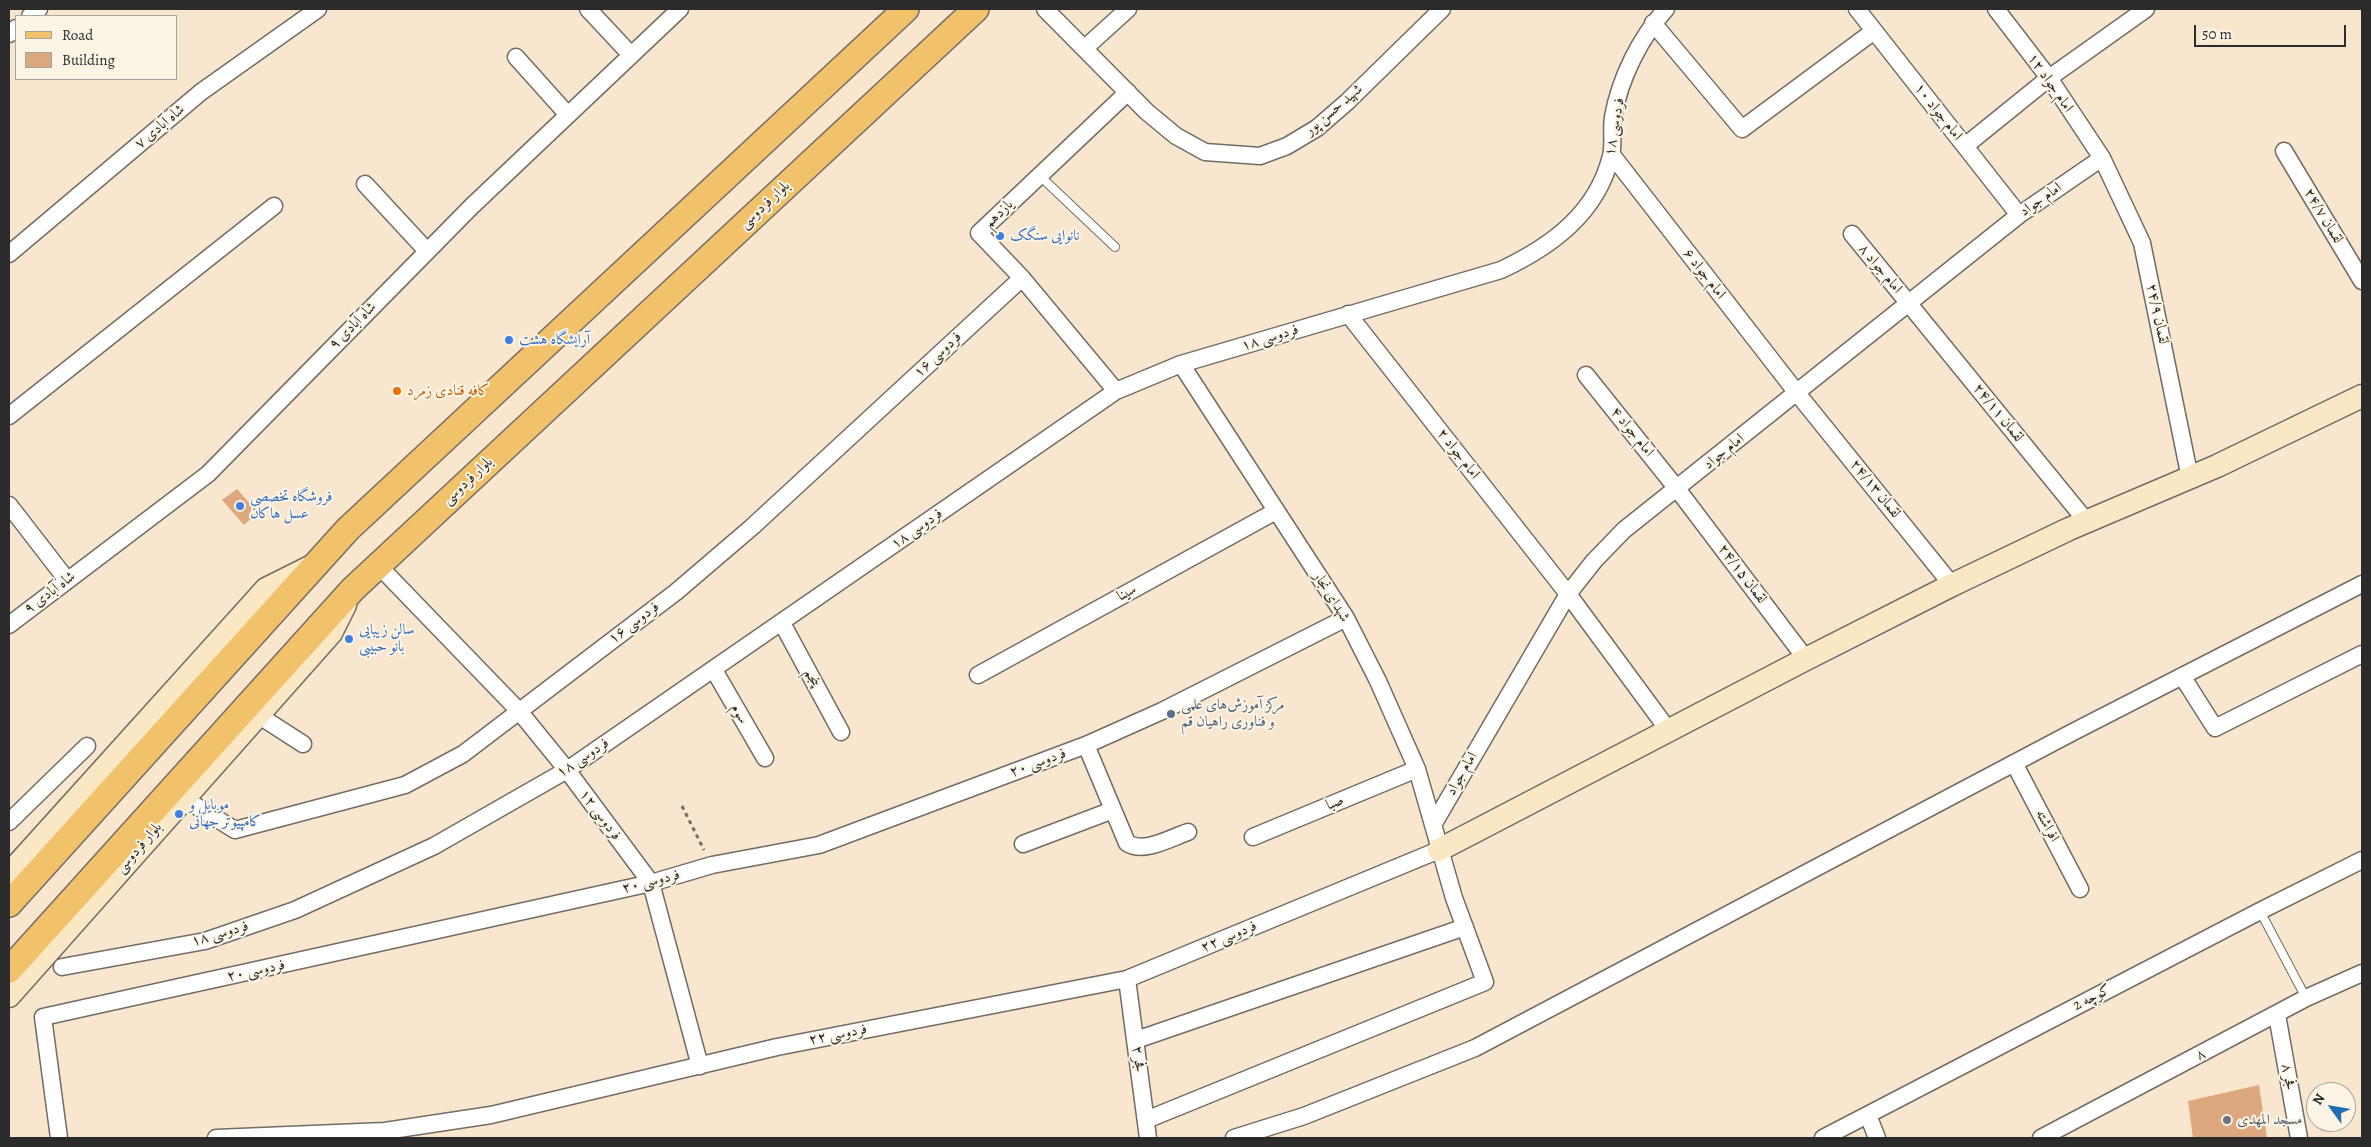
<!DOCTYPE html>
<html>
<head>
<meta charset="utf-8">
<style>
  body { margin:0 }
  #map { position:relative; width:2371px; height:1147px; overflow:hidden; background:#f8e6cf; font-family:Alegreya,serif }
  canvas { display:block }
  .frame { position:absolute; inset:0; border:10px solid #2b2b2b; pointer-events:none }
  .legend { position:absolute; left:15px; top:15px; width:162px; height:65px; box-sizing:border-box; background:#fcf5e5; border:1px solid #a8a49b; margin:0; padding:6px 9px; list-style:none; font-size:15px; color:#2b2b2b }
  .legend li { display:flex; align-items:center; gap:10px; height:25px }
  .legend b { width:25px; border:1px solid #a8a49b }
  .north { position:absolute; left:2306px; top:1082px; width:50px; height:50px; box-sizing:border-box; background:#fcf5e5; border:1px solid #a8a49b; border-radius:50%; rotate:302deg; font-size:14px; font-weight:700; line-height:20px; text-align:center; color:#2b2b2b }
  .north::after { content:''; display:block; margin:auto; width:18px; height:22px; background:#1f6fb2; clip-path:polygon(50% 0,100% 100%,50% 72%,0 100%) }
  .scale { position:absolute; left:2194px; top:25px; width:152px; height:22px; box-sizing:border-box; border:2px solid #2b2b2b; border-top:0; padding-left:6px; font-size:15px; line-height:18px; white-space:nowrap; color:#2b2b2b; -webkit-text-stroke:4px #fcf5e5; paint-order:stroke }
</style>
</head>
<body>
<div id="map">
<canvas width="2371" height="1147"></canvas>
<div class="frame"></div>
<ul class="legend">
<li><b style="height:6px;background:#f2c26a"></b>Road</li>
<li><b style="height:14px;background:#dda87e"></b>Building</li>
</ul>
<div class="north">N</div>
<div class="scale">50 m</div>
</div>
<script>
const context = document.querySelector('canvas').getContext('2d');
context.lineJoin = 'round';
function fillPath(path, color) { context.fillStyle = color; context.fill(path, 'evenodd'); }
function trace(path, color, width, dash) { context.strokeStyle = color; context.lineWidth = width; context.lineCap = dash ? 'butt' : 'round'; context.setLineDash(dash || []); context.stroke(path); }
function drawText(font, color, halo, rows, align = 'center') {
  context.font = font + ' Alegreya,Amiri,serif'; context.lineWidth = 4; context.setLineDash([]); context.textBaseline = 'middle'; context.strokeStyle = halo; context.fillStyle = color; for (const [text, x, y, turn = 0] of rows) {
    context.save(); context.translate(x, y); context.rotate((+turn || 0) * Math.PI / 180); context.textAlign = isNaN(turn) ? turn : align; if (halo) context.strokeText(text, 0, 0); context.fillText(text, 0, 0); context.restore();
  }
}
fillPath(new Path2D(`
  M237,489l21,24 -14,12 -22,-25z
  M2259,1085l8,53h-74l-5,-37z`), '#dda87e');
const lane = new Path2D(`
  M1040,176l75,71
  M2260,911l46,87`);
const street = new Path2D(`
  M588,9l43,46
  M1045,9l102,103 29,24 29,16 55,4 27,-10 30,-18 30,-26 95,-93
  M1857,9l162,206
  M1996,9l53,69 53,80 40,85 48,235
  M30,16l9,-7
  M1653,23l89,106 132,-98
  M9,34l7,-6
  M1085,48l43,-39
  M516,57l52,58
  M1965,146l84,-68 97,-69
  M2284,151l78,130
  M1612,155l185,238 155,192
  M365,184l62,67
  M1852,234l235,288
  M9,254l192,-162 117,-83
  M1348,314l220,280 101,137
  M1586,375l92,115 128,169
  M1116,391l-94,-113 -43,-45 149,-141
  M9,416l265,-210
  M9,505l58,75
  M378,565l141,146 48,59 84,113 49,183
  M782,623l59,109
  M9,625l199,-151 264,-268 208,-197
  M714,670l51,88
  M978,675l298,-164
  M2182,676l33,52 147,-74
  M258,715l45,29
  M1086,745l41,98c17,11 43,-5 61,-11
  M2014,763l66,126
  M183,798l52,32 170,-45 58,-31 213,-162 76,-65 270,-249
  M9,822l78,-76
  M1433,825l135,-231 26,-33 30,-31 395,-315 83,-57
  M1253,837l164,-68
  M1023,844l90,-34
  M62,967l143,-26 90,-31 139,-64 133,-76 549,-379 65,-27 320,-94c51,-24 96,-57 110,-114 3,-12 0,-26 2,-39 7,-39 27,-79 53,-108
  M1127,979l21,159
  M2277,1015l22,123
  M1136,1040l329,-113
  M1868,1115l9,23
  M1146,1120l339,-138 -31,-84 -37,-129 -39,-88 -32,-63 -165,-254
  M59,1138l-16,-121 608,-134 61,-18 107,-20 267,-100 76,-34 184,-93
  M216,1138l169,-7 106,-16 286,-68 350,-68 312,-129
  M1234,1138l70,-22 171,-68 598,-316 289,-148
  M1823,1138l437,-227 102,-51
  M2041,1138l265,-140 56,-25`);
const secondary = new Path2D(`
  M1439,850l367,-191 146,-74 117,-56 148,-63 145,-70
  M9,874l257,-285 48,-24
  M9,996l322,-363 14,-28`);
const primary = new Path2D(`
  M9,904l339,-375 558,-520
  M9,970l344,-381 623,-580`);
trace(lane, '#736c64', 10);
trace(street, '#736c64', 19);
trace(secondary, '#736c64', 25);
trace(primary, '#736c64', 28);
trace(new Path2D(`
  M682,806l22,44`), '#736c64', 3, [4, 4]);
trace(lane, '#fff', 8);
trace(street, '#fff', 16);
trace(secondary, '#fae7c3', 22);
trace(primary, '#f2c26a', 25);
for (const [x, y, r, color] of [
  [1000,236,5,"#3f7fe0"],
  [509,340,5,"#3f7fe0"],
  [397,391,5,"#e8710a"],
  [240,506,5,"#3f7fe0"],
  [349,639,5,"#3f7fe0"],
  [1171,714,5,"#5c6f8a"],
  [179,814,5,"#3f7fe0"],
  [2227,1120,5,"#6b7280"]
]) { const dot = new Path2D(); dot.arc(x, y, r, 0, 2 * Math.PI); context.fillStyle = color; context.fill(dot); trace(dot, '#fcf5e5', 2); }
drawText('15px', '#2b2b2b', '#fcf5e5', [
  ["امام جواد ۱۲",2050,83,55],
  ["شهید حسن پور",1334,110,-40],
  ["امام جواد ۱۰",1938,112,52],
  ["شاه آبادی ۷",160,127,-40],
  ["فردوسی ۱۸",1615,127,-80],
  ["امام جواد",2041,200,-35],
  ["بلوار فردوسی",765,205,-43],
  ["یازدهم",999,214,-44],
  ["لقمان ۲۴/۷",2323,216,59],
  ["امام جواد ۸",1880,269,50],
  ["امام جواد ۶",1704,274,52],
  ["لقمان ۲۴/۹",2157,314,78],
  ["شاه آبادی ۹",353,326,-45],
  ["فردوسی ۱۸",1270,338,-17],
  ["فردوسی ۱۶",938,355,-43],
  ["لقمان ۲۴/۱۱",1998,413,51],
  ["امام جواد ۴",1632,432,51],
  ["امام جواد",1724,452,-39],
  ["امام جواد ۲",1458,454,52],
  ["بلوار فردوسی",468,481,-43],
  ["لقمان ۲۴/۱۳",1875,489,51],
  ["فردوسی ۱۸",917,529,-35],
  ["لقمان ۲۴/۱۵",1742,574,53],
  ["شاه آبادی ۹",50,593,-37],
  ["سینا",1127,593,-29],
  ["شهدای نجار",1331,597,58],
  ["فردوسی ۱۶",634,623,-37],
  ["پنجم",812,678,62],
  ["سوم",739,714,60],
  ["فردوسی ۱۸",583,758,-33],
  ["فردوسی ۲۰",1038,763,-20],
  ["امام جواد",1462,774,-60],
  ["صبا",1335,803,-22],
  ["فردوسی ۱۲",600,815,53],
  ["افراشته",2047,826,62],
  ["بلوار فردوسی",139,848,-49],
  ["فردوسی ۲۰",651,882,-14],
  ["فردوسی ۱۸",220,934,-16],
  ["فردوسی ۲۲",1229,937,-23],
  ["فردوسی ۲۰",256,971,-12],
  ["کوچه 2",2092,998,-27],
  ["فردوسی ۲۲",838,1035,-11],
  ["۸",2201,1055,-28],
  ["فجر ۲",1138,1059,83],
  ["فجر ۸",2288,1077,80]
]);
drawText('15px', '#366cbe', '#fcf5e5', [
  ["نانوایی سنگک",1010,236],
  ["آرایشگاه هشت",519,340],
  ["فروشگاه تخصصی",250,497],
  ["عسل هاکان",250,514],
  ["سالن زیبایی",359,630],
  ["بانو حبیبی",359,647],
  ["موبایل و",189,805],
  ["کامپیوتر جهانی",189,822]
], 'left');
drawText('15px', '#c56008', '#fcf5e5', [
  ["کافه قنادی زمرد",407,391]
], 'left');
drawText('15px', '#4e5e75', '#fcf5e5', [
  ["مرکز آموزش‌های علمی",1181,705],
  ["و فناوری راهیان قم",1181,722]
], 'left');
drawText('15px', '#5b616d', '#fcf5e5', [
  ["مسجد المهدی",2237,1120]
], 'left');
</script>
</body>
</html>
